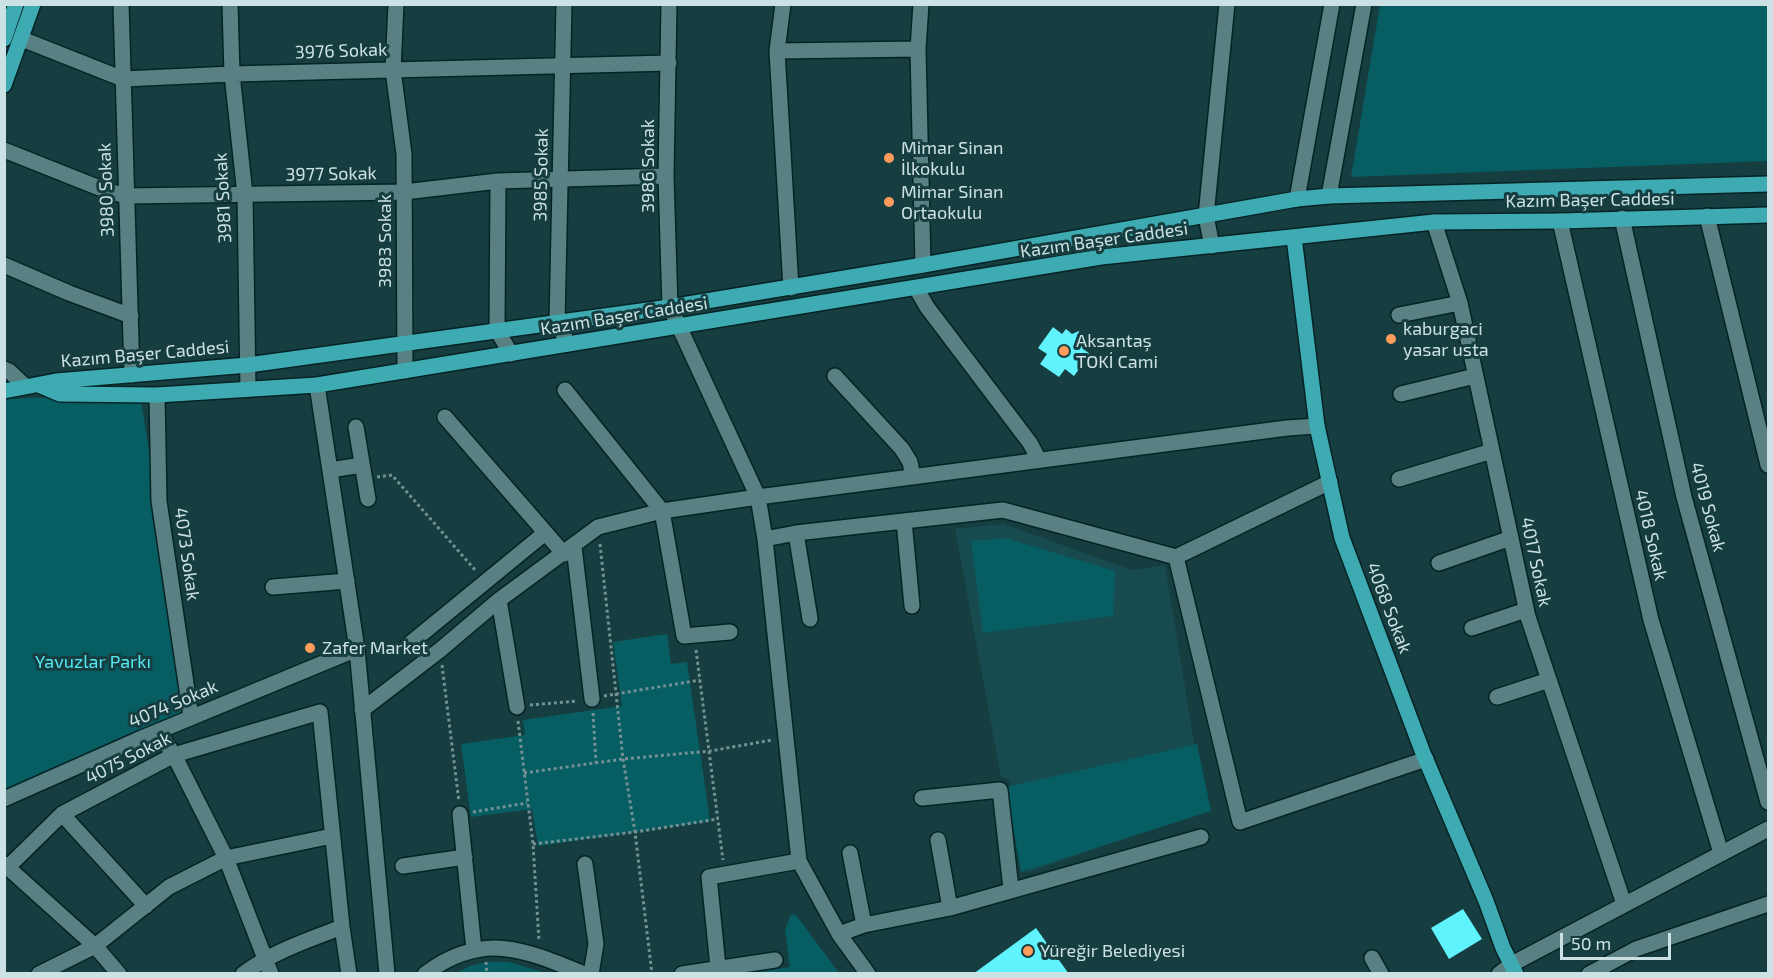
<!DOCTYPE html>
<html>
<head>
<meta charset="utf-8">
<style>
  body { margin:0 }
  #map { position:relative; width:1773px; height:978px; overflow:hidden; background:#163e41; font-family:"Exo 2",sans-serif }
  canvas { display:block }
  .frame { position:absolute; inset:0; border:6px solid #cce1e3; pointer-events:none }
  .scale { position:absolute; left:1560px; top:933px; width:111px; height:27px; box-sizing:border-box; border:3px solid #cce1e3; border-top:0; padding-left:8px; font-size:18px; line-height:21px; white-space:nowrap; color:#cce1e3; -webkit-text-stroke:4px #163e41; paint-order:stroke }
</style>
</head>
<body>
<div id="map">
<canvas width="1773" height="978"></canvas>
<div class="frame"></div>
<div class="scale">50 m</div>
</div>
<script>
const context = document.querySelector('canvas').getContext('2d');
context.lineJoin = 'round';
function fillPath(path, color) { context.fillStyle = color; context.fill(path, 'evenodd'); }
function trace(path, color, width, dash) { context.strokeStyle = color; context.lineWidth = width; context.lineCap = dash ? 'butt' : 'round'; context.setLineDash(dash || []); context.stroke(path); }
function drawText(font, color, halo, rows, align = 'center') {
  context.font = font + ' "Exo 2",sans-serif'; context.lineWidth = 6; context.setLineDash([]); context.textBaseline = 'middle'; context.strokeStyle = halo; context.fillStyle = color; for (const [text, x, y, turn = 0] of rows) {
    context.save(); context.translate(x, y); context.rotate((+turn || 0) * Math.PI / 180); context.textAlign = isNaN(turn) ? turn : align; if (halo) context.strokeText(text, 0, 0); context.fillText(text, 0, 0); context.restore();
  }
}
fillPath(new Path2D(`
  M1004,524l128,46 33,-5 40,244 -178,64 -18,-94 -8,-2 -46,-248z`), '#174b4f');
fillPath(new Path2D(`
  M1380,5h388v156l-417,16z
  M140,394l51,323 -187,82v-400z
  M1006,538l109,33 -2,45 -130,17 -12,-92z
  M667,634l4,30 16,-2 23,159 -172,25 -6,-37 -61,8 -10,-73 64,-9 -2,-15 99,-14 -9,-64z
  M1197,744l14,67 -190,61 -15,-85z
  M791,914l5,1 43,58h-86l37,-6 -5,-37z
  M487,962h21l38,11h-89l13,-7z`), '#065e63');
fillPath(new Path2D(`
  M1053,327l9,7 4,-5 6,5 7,-3v7l7,4 -4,6 8,6 -16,22 -9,-7 -6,8 -19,-13 7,-10 -9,-6z
  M1463,909l19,30 -33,20 -18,-31z
  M1036,928l33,46h-96z`), '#61f3fd');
const minor = new Path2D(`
  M121,4l11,371
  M230,4l2,70 13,121 3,194
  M396,4l-3,66 11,84 1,217
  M564,4l-7,318 11,22
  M669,4l-3,172 4,131 88,190 7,42 34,322 40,73 29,40
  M783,4l-6,47 14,237
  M921,4l-3,45 5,216
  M22,39l101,40 109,-5 437,-11
  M777,51l141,-2
  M4,150l98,39 24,7 278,-4 94,-11 168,-5
  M498,181l-1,149 14,24
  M1329,196l35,-192
  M1297,199l35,-195
  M1707,216l61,249
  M1622,218l62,279 84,305
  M1560,221l91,399 70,233
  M1434,222l26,81 68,314 96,287
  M1212,246l-6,-30 21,-212
  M4,265l65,28 62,23
  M916,288l11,19 103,136 9,17
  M1399,315l61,-12
  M4,369l5,2 16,15
  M835,376l67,73 8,13 3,15
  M317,385l40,264 30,325
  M565,390l97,121 22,125 46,-4
  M1401,394l74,-18
  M157,395l2,106 32,216
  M445,417l119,137
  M356,427l12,72
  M330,470l32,-5
  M1399,479l93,-28
  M904,521l8,85
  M796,533l14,86
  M765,539l31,-6 207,-23 173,47 154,-75
  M574,547l18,152
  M1176,557l64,265 186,-63
  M1439,563l72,-25
  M273,587l74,-6
  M499,600l18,107
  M1472,628l54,-18
  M407,646l138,-113
  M1497,697l52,-17
  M362,710l78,-60 59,-50 99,-73 64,-16 96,-14 529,-69 30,-2
  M158,731l16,24 52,103 45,116
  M922,798l78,-8 11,99
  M4,799l133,-59 220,-91
  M62,814l84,92
  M460,814l14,136
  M938,840l12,68
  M850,853l14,72
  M4,864l91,82 24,28
  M585,864l11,80 -5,30
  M9,866l53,-52 112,-59 146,-43 22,215 7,47
  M403,866l62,-9
  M839,934l25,-9 86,-17 251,-71
  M1372,958l9,16
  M718,967l-9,-90 90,-16
  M39,974l56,-28 74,-59 57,-29 106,-22
  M243,974c29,-22 65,-34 99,-47
  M425,974c58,-43 99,-25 159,0
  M682,974l93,-14
  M1499,974l13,-10 256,-135
  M1589,974l47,-25 132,-45`);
const major = new Path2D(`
  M4,39l12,-35
  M4,85l29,-81
  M1294,237l23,189 25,112 81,215 63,148 17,47 13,26
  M39,385l21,9 97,1 160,-10 784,-128 333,-35 126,-1 208,-6
  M4,391l52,-10 192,-16 422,-58 253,-42 374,-66 32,-3 439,-12`);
trace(minor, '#052325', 18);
trace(major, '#052325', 18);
trace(new Path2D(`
  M377,477l15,-2 84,96
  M600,544l23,215 12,73 17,142
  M696,650l27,210
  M442,665l17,137
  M604,696l96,-16
  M530,705l47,-4
  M593,713l3,50
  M518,721l15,123 6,97
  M524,773l99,-14 87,-8 62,-11
  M473,812l54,-9
  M533,844l102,-12 83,-13
  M486,962l1,12`), '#739194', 3, [3, 3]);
trace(minor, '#598083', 15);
trace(major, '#3eaab1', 15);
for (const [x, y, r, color] of [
  [889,158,6,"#ff9b5b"],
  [889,202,6,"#ff9b5b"],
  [1391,339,6,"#ff9b5b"],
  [1064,351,6,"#ff9b5b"],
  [310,648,6,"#ff9b5b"],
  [1028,951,6,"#ff9b5b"]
]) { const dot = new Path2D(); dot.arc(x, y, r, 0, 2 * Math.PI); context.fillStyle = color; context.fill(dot); trace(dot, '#163e41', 2); }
drawText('18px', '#cce1e3', '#163e41', [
  ["3976 Sokak",341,51,-2],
  ["3986 Sokak",648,166,-90],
  ["3977 Sokak",331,174,-1],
  ["3985 Sokak",541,175,-89],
  ["3980 Sokak",106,190,-92],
  ["3981 Sokak",223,198,-93],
  ["Kazım Başer Caddesi",1590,200,-1],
  ["Kazım Başer Caddesi",1104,240,-8],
  ["3983 Sokak",385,241,-90],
  ["Kazım Başer Caddesi",624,316,-9],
  ["Kazım Başer Caddesi",145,354,-5],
  ["4019 Sokak",1708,507,75],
  ["4018 Sokak",1651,535,77],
  ["4073 Sokak",187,554,82],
  ["4017 Sokak",1536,562,78],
  ["4068 Sokak",1389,608,69],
  ["4074 Sokak",173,704,-23],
  ["4075 Sokak",128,758,-27]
]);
drawText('18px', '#cce1e3', '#163e41', [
  ["Mimar Sinan",901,148],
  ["İlkokulu",901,169],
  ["Mimar Sinan",901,192],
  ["Ortaokulu",901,213],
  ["kaburgaci",1403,329],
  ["yasar usta",1403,350],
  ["Aksantaş",1076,341],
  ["TOKİ Cami",1076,362],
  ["Zafer Market",322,648],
  ["Yüreğir Belediyesi",1040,951]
], 'left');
drawText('18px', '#56e8f2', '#163e41', [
  ["Yavuzlar Parkı",93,662]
]);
</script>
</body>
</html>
